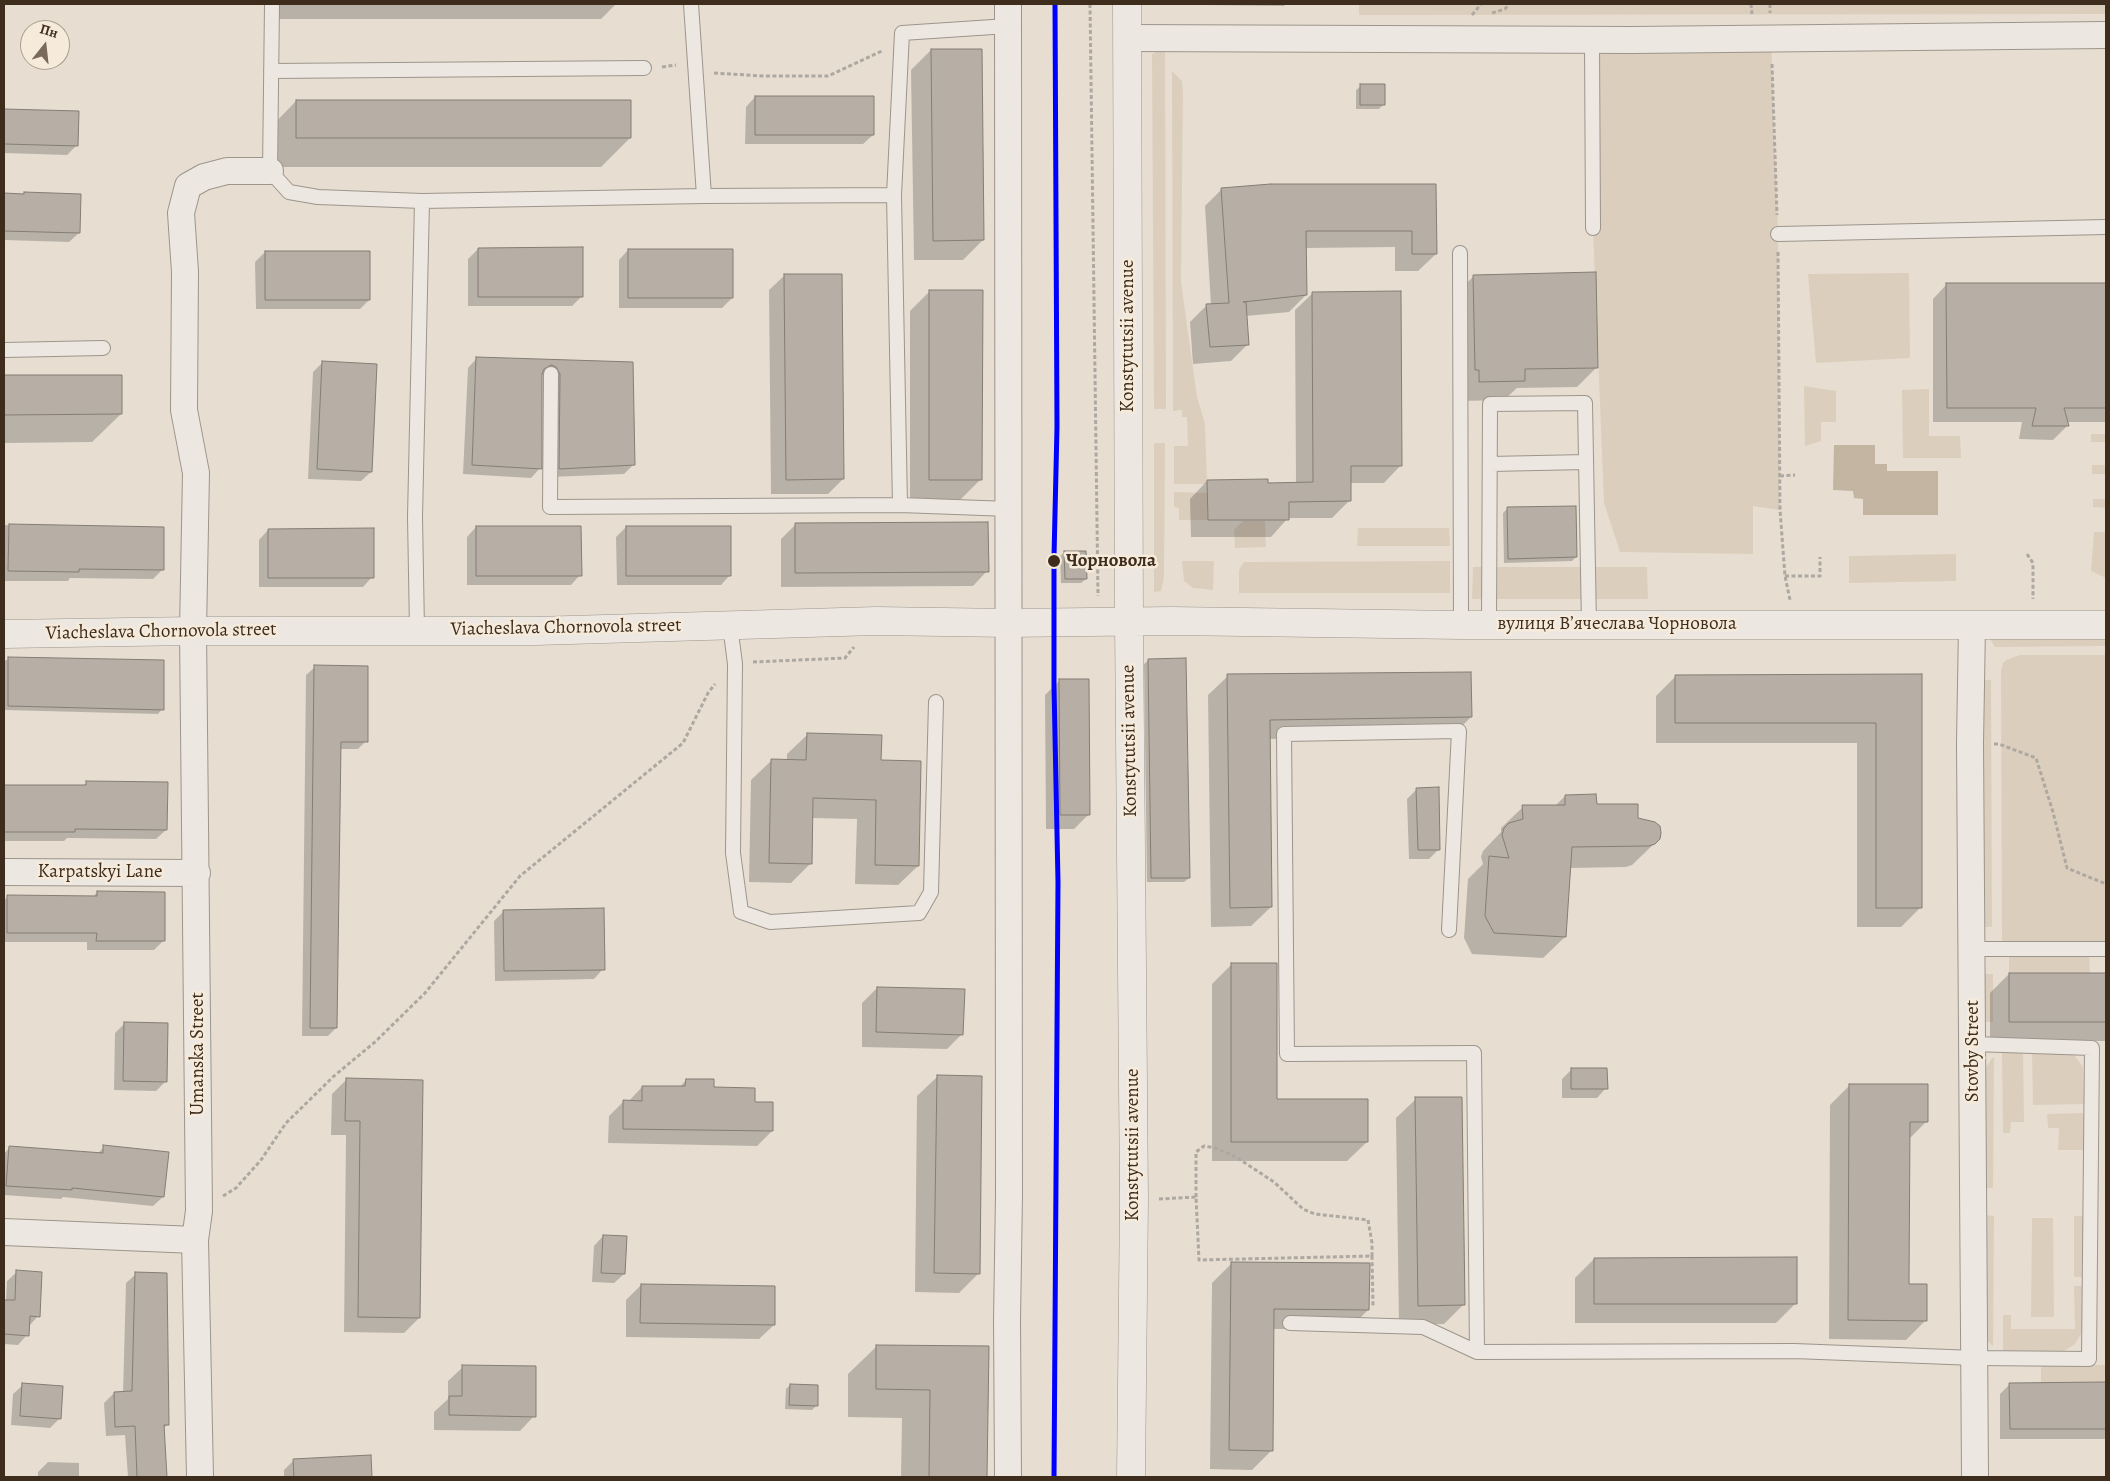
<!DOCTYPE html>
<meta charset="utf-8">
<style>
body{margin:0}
#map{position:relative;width:2110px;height:1481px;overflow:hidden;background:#e7ded1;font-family:Alegreya,serif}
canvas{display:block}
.frame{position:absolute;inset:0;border:5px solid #3e2c1c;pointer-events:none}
.north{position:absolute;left:20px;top:20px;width:50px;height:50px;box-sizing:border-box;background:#f6ebdb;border:1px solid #ac9f8f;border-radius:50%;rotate:16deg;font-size:14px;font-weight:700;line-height:20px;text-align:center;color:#3e2c1c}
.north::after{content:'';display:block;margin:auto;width:18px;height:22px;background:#796a5b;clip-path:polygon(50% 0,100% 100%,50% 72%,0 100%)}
</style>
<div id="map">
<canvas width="2110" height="1481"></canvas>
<div class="frame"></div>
<div class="north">Пн</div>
</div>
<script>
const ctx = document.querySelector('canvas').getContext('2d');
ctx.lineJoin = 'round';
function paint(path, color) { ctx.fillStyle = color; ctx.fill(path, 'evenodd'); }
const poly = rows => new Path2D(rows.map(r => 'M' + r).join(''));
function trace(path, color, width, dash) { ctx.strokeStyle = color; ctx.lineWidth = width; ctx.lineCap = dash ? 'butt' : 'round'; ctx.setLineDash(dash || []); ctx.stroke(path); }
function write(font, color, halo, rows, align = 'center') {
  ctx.font = font + ' Alegreya,serif'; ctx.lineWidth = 5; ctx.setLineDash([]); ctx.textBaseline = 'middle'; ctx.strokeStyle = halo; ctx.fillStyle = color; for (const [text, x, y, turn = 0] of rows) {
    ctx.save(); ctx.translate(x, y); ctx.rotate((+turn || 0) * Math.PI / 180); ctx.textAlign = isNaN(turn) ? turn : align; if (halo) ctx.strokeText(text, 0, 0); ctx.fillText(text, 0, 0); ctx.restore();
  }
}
paint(poly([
 [1359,4,2106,4,2106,14,1359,15],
 [1771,39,1778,234,1780,510,1753,506,1753,554,1620,552,1604,503,1593,228,1592,40],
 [1161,49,1165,49,1166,409,1154,409,1152,54],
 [1172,71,1182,81,1183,93,1181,282,1197,397,1205,424,1207,484,1174,484,1174,446,1188,446,1187,417,1182,417,1182,410,1173,411],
 [1909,273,1910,358,1816,363,1808,274],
 [1804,386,1836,391,1836,422,1821,422,1821,441,1805,446],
 [1929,389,1929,436,1960,436,1961,458,1903,458,1902,390],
 [2091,434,2106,434,2106,442,2091,442],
 [1154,443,1165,443,1164,578,1161,591,1154,592],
 [2092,465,2106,465,2106,474,2092,474],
 [1174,492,1207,493,1208,520,1179,520,1179,508,1174,507],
 [2093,499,2106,499,2106,508,2093,507],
 [1243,521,1265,521,1266,547,1235,548,1234,530],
 [1358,528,1449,528,1450,546,1357,546],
 [2094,532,2106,532,2106,578,2091,571],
 [1956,554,1956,581,1849,583,1849,556],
 [1182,561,1214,561,1213,590,1193,588,1184,581],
 [1450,561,1450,593,1239,593,1239,570,1244,562],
 [1473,567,1647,567,1648,599,1472,599],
 [2106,635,2106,646,1995,647,1990,639,1994,636],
 [2020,655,2106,655,2106,944,2002,943,2001,672,2003,663,2006,660],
 [1984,680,1991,680,1992,927,1984,927],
 [2009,956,2089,956,2090,973,2009,973],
 [1985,974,1993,974,1993,1022,1985,1022],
 [2032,1052,2072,1054,2075,1056,2083,1067,2084,1104,2033,1105],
 [2002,1053,2023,1053,2024,1122,2011,1122,2010,1133,2003,1133],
 [1992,1058,1994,1058,1993,1188,1985,1188,1985,1069],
 [2084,1113,2084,1150,2058,1150,2059,1128,2048,1128,2047,1114],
 [1985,1215,1994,1216,1993,1346,1985,1339],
 [2074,1216,2084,1216,2084,1277,2074,1277],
 [2032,1218,2053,1218,2054,1317,2031,1317],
 [2074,1286,2084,1286,2084,1321,2081,1334,2075,1344,2064,1351,2054,1352,2003,1351,2003,1315,2011,1315,2011,1329,2075,1329],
 [2041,1365,2106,1365,2106,1382,2041,1383]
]), '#dccebc');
paint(poly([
 [1834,445,1875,445,1875,464,1887,464,1887,471,1938,471,1938,515,1863,515,1863,499,1854,498,1853,491,1833,490]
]), '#c3b5a1');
paint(poly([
 [268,4,616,4,601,19,268,19],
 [925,4,972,4,971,5],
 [1206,4,1286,4,1284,6,1206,5],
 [931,50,983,240,963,260,914,260,911,70],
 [1361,86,1384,104,1379,109,1356,109,1356,90],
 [755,97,873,135,863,144,745,144,746,107],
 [296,101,630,138,601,167,268,167,268,130],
 [4,110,78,112,77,145,67,155,4,153],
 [1435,185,1436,254,1418,271,1395,271,1395,247,1305,248,1306,295,1289,312,1246,316,1248,344,1231,361,1193,364,1190,322,1207,305,1211,305,1205,206,1222,189],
 [4,194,80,195,79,233,69,242,4,240],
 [478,249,582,296,572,306,468,306,468,259],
 [628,250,732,298,722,308,619,308,619,260],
 [265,252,369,300,360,309,256,309,255,262],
 [784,276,843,479,828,494,771,494,769,290],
 [1473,277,1597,367,1577,387,1517,388,1504,400,1460,401,1453,296],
 [1947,284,2106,284,2106,422,2066,422,2067,426,2053,440,2019,439,2022,422,1933,422,1933,299],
 [930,291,981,479,961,499,910,499,910,311],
 [1313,293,1401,465,1384,483,1349,483,1349,501,1332,518,1288,518,1271,537,1191,537,1190,499,1207,481,1267,485,1296,484,1295,310],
 [477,358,632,363,633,465,624,474,550,477,547,376,541,374,540,468,531,478,463,474,468,368],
 [323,362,371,472,361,481,308,479,313,372],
 [4,376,121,376,121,414,92,442,4,443],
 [1507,509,1576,557,1572,561,1504,563,1503,513],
 [796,524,987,571,973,586,781,587,781,539],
 [4,525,163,528,163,569,153,579,70,578,68,581,4,581],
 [476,527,580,575,571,585,467,585,467,537],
 [626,527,730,575,721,585,617,585,616,537],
 [268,530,372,577,363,587,259,587,259,540],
 [1065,552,1086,579,1081,583,1061,583,1060,556],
 [9,659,162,709,158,714,4,710,4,661],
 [1149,660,1189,878,1184,882,1147,882,1144,664],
 [315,667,366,741,358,749,339,749,336,1028,328,1036,302,1036,306,675],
 [1228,676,1471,717,1451,737,1269,739,1271,907,1251,926,1211,927,1208,695],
 [1676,676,1921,676,1921,907,1901,927,1857,927,1857,743,1656,743,1656,696],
 [1060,680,1089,814,1074,829,1046,829,1045,695],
 [807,735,880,761,918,866,898,885,855,884,857,819,812,818,811,863,791,883,749,882,751,780,771,761,787,761,787,754],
 [87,783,166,830,156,839,67,838,64,841,4,841,4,785,83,786],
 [1417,789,1439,849,1429,859,1409,859,1407,799],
 [1565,796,1637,819,1659,839,1632,865,1626,867,1569,868,1565,937,1543,958,1472,954,1464,938,1468,879,1483,864,1481,857,1483,851,1501,832,1501,828,1523,807,1555,806],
 [97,892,163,941,154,950,87,950,87,942,4,942,4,900,8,897,93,897],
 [504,911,603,969,594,979,495,981,494,921],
 [1232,964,1276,1100,1367,1142,1347,1161,1212,1161,1212,984],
 [2009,974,2106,974,2106,1041,1990,1041,1990,993],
 [877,988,962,1034,947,1049,862,1047,862,1003],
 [125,1023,165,1082,156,1091,114,1090,115,1033],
 [1572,1069,1606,1088,1597,1098,1562,1098,1562,1079],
 [937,1077,979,1273,959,1293,915,1292,917,1096],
 [346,1080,421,1081,419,1318,404,1333,344,1332,346,1135,331,1135,332,1094],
 [686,1080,753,1103,772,1131,757,1146,608,1143,609,1116,623,1102,628,1102,642,1087,679,1088],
 [1850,1085,1927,1121,1908,1140,1908,1285,1926,1320,1906,1340,1829,1339,1830,1105],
 [1416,1099,1463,1305,1444,1324,1399,1325,1396,1118],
 [10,1147,97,1154,104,1147,163,1197,153,1206,63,1197,61,1199,4,1195,4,1154],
 [603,1236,624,1274,614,1283,592,1282,594,1246],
 [1594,1259,1795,1304,1776,1323,1575,1323,1575,1278],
 [1232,1263,1368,1310,1349,1329,1273,1329,1272,1450,1252,1470,1210,1469,1212,1283],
 [17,1272,38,1316,29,1326,27,1335,18,1345,4,1344,4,1301,6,1301,7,1281],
 [136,1274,168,1424,163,1429,166,1477,128,1477,125,1435,106,1436,104,1403,114,1393,123,1393,126,1283],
 [641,1285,774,1325,759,1339,626,1337,626,1300],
 [877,1346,987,1347,986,1477,901,1477,902,1418,848,1417,848,1374],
 [463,1367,534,1416,520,1431,434,1430,434,1412,448,1399,448,1381],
 [2010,1384,2106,1384,2106,1439,2000,1439,2000,1394],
 [23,1385,60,1418,50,1428,11,1425,13,1394],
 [790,1385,817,1405,812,1410,785,1409,786,1389],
 [370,1457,371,1477,284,1477,284,1470,294,1460],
 [48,1462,79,1463,79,1477,38,1477,38,1472]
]), '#0003');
const building = poly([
 [931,49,982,49,984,240,933,241,931,49],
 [1360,84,1385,84,1385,105,1360,105,1360,84],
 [755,96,874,96,874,135,755,135,755,96],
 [296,100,631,100,631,138,296,138,296,100],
 [4,109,79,111,78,146,4,144,4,109],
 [1271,184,1436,184,1437,254,1412,254,1412,231,1306,231,1307,295,1243,302,1246,302,1249,345,1210,347,1206,304,1229,303,1221,188,1271,184],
 [24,192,81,194,80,233,4,231,4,193,24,194,24,192],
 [583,247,583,297,478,297,478,248,583,247],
 [628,249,733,249,733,298,628,298,628,249],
 [265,251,370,251,370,300,265,300,265,251],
 [1596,272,1598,368,1525,369,1525,381,1479,382,1479,370,1475,370,1473,275,1596,272],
 [784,274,842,274,844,479,786,480,784,274],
 [1946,283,2106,283,2106,408,2064,408,2069,426,2032,426,2036,408,1947,408,1946,283],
 [929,290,983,290,982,480,929,480,929,290],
 [1401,291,1402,466,1351,466,1351,501,1289,502,1289,520,1208,520,1207,480,1268,479,1268,483,1313,482,1312,292,1401,291],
 [476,357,633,362,635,465,559,469,560,374,556,367,551,365,544,369,542,374,542,469,472,465,476,357],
 [322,361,377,364,372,472,317,469,322,361],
 [4,375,122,375,122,414,4,415,4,375],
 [1576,506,1577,557,1508,559,1507,507,1576,506],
 [988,522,989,572,795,573,795,523,988,522],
 [9,524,164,527,164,570,79,569,79,572,8,571,9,524],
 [476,526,581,526,582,576,476,576,476,526],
 [626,526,731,526,731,576,626,576,626,526],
 [374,528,374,578,268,578,268,529,374,528],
 [1064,551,1086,551,1087,579,1065,579,1064,551],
 [8,657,164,660,164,710,8,706,8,657],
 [1186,658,1190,878,1151,878,1148,659,1186,658],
 [314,665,368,666,368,742,341,742,337,1028,310,1028,314,665],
 [1471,672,1472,717,1270,720,1272,907,1230,908,1227,674,1471,672],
 [1922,674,1922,908,1876,908,1876,723,1675,723,1675,675,1922,674],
 [1059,679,1089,679,1090,815,1060,815,1059,679],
 [807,733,882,735,881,760,921,761,919,866,875,865,876,800,813,798,812,864,769,863,771,759,806,760,807,733],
 [86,781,168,782,167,830,75,829,75,832,4,832,4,785,86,785,86,781],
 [1439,787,1440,850,1418,850,1416,788,1439,787],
 [1596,794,1597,804,1638,804,1638,818,1655,822,1660,826,1661,833,1660,839,1655,844,1649,846,1572,847,1566,937,1494,933,1485,916,1489,856,1509,858,1502,835,1504,828,1509,823,1523,819,1522,805,1565,805,1565,795,1596,794],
 [97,891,165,892,165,941,96,941,97,933,7,933,7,895,97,896,97,891],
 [604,908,605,970,504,971,503,910,604,908],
 [1231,963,1277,963,1277,1099,1368,1099,1368,1142,1231,1142,1231,963],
 [2009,973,2106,973,2106,1022,2009,1022,2009,973],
 [877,987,965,989,963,1035,876,1032,877,987],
 [124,1022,168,1023,167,1082,123,1081,124,1022],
 [1571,1068,1607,1068,1608,1089,1571,1089,1571,1068],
 [937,1075,982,1076,980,1274,934,1273,937,1075],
 [346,1078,423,1080,420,1318,358,1317,360,1121,345,1121,346,1078],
 [686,1079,714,1079,714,1087,755,1088,755,1102,773,1102,773,1131,623,1129,623,1100,642,1101,642,1086,685,1086,686,1079],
 [1849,1084,1928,1084,1928,1122,1910,1122,1909,1284,1927,1284,1927,1321,1848,1320,1849,1084],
 [1415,1097,1462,1097,1465,1305,1418,1306,1415,1097],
 [103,1145,169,1152,164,1197,72,1188,72,1190,6,1186,9,1146,103,1153,103,1145],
 [603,1235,627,1236,625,1274,601,1273,603,1235],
 [1797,1257,1797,1304,1594,1304,1594,1258,1797,1257],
 [1231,1262,1370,1263,1369,1310,1274,1309,1273,1451,1229,1450,1231,1262],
 [16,1270,42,1272,40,1317,30,1316,29,1336,4,1334,4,1300,15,1300,16,1270],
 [135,1272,167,1273,169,1425,164,1425,167,1477,137,1477,135,1426,115,1427,114,1392,132,1391,135,1272],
 [641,1284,775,1286,775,1325,640,1323,641,1284],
 [876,1345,989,1346,987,1477,929,1477,930,1390,876,1389,876,1345],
 [462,1365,536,1366,536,1417,449,1415,449,1396,462,1396,462,1365],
 [2106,1382,2106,1429,2010,1429,2009,1383,2106,1382],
 [22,1383,63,1386,61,1419,20,1416,22,1383],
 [790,1384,818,1385,818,1406,789,1405,790,1384],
 [371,1455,372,1477,294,1477,293,1459,371,1455]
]);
paint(building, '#b7afa5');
trace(building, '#847d74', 1);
const service = poly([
 [272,4,270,171,289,192,318,197,422,201,704,196,894,195],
 [691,4,704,196],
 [1592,40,1593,228],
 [271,71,644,68],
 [1778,234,2106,227],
 [1460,253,1461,625],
 [4,350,103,348],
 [551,374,550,507,900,505,1010,509],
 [1490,464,1586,462],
 [900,505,894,195,902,33,1008,26],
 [1489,624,1490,404,1585,403,1589,625],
 [730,625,735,664,733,853,741,912,770,922,919,913,931,892,936,702],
 [417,630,415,517,422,201],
 [1449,930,1459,731,1284,734,1287,1054,1474,1053,1477,1352],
 [1972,949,2106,949],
 [1290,1323,1423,1327,1477,1352,1794,1351,1975,1358,2089,1359,2092,1048,1973,1044]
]);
const minor = poly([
 [1127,38,1632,40,2106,35],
 [1972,625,1970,743,1975,1477],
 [4,872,197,873],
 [4,1232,195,1240],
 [200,1477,195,1240,199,1211,193,631,196,473,184,410,185,272,181,213,188,186,204,177,227,171,270,171],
 [1008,1477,1007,1320,1009,1195,1008,4]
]);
const tertiary = poly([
 [1127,4,1129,621,1134,1200,1131,1477],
 [4,634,193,631,536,631,876,621,1009,623,1171,621,1461,625,2106,625]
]);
trace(service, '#9c958c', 16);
trace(minor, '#9c958c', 28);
trace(tertiary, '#9c958c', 29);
trace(poly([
 [1090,4,1098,596],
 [1751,4,1752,14],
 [1770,4,1770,13],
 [1492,13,1505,9,1509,4],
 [1472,15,1481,4],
 [1772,64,1777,215],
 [662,67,676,65],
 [714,73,762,76,828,76,882,51],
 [1778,252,1780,510,1785,576,1790,600],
 [1780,476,1795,475],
 [2027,554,2033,563,2033,599],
 [1785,576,1820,576,1820,557],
 [753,662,845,658,854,647],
 [1994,744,1999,744,2036,758,2053,812,2067,868,2106,884],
 [223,1196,236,1188,261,1160,286,1123,334,1076,375,1042,425,993,520,876,683,743,708,693,715,684],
 [1196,1197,1196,1152,1204,1146,1215,1148,1236,1157,1274,1182,1303,1209,1315,1214,1368,1220,1372,1243,1372,1256],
 [1159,1199,1196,1197,1199,1260,1372,1256,1373,1306]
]), '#ada8a1', 3, [4, 2.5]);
trace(service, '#ece7e1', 14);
trace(minor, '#ece7e1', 26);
trace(tertiary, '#ece7e1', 28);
trace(poly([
 [1054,1477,1058,882,1054,686,1054,557,1057,427,1055,4]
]), '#00f', 5);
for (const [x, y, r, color] of [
 [1054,561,7,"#3e2c1c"]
]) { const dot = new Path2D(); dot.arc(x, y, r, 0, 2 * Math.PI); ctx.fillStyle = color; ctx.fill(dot); trace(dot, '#f6ebdb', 2); }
write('19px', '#3e2c1c', '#f6ebdb', [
 ["Konstytutsii avenue",1128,336,-90],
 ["вулиця Вʼячеслава Чорновола",1617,624],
 ["Viacheslava Chornovola street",566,628,-1],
 ["Viacheslava Chornovola street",161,632,-1],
 ["Konstytutsii avenue",1130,741,-91],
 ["Karpatskyi Lane",100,872],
 ["Stovby Street",1973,1051,-90],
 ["Umanska Street",198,1054,-90],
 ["Konstytutsii avenue",1133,1145,-90]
]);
write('bold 19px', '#3e2c1c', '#f6ebdb', [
 ["Чорновола",1066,561]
], 'left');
</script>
